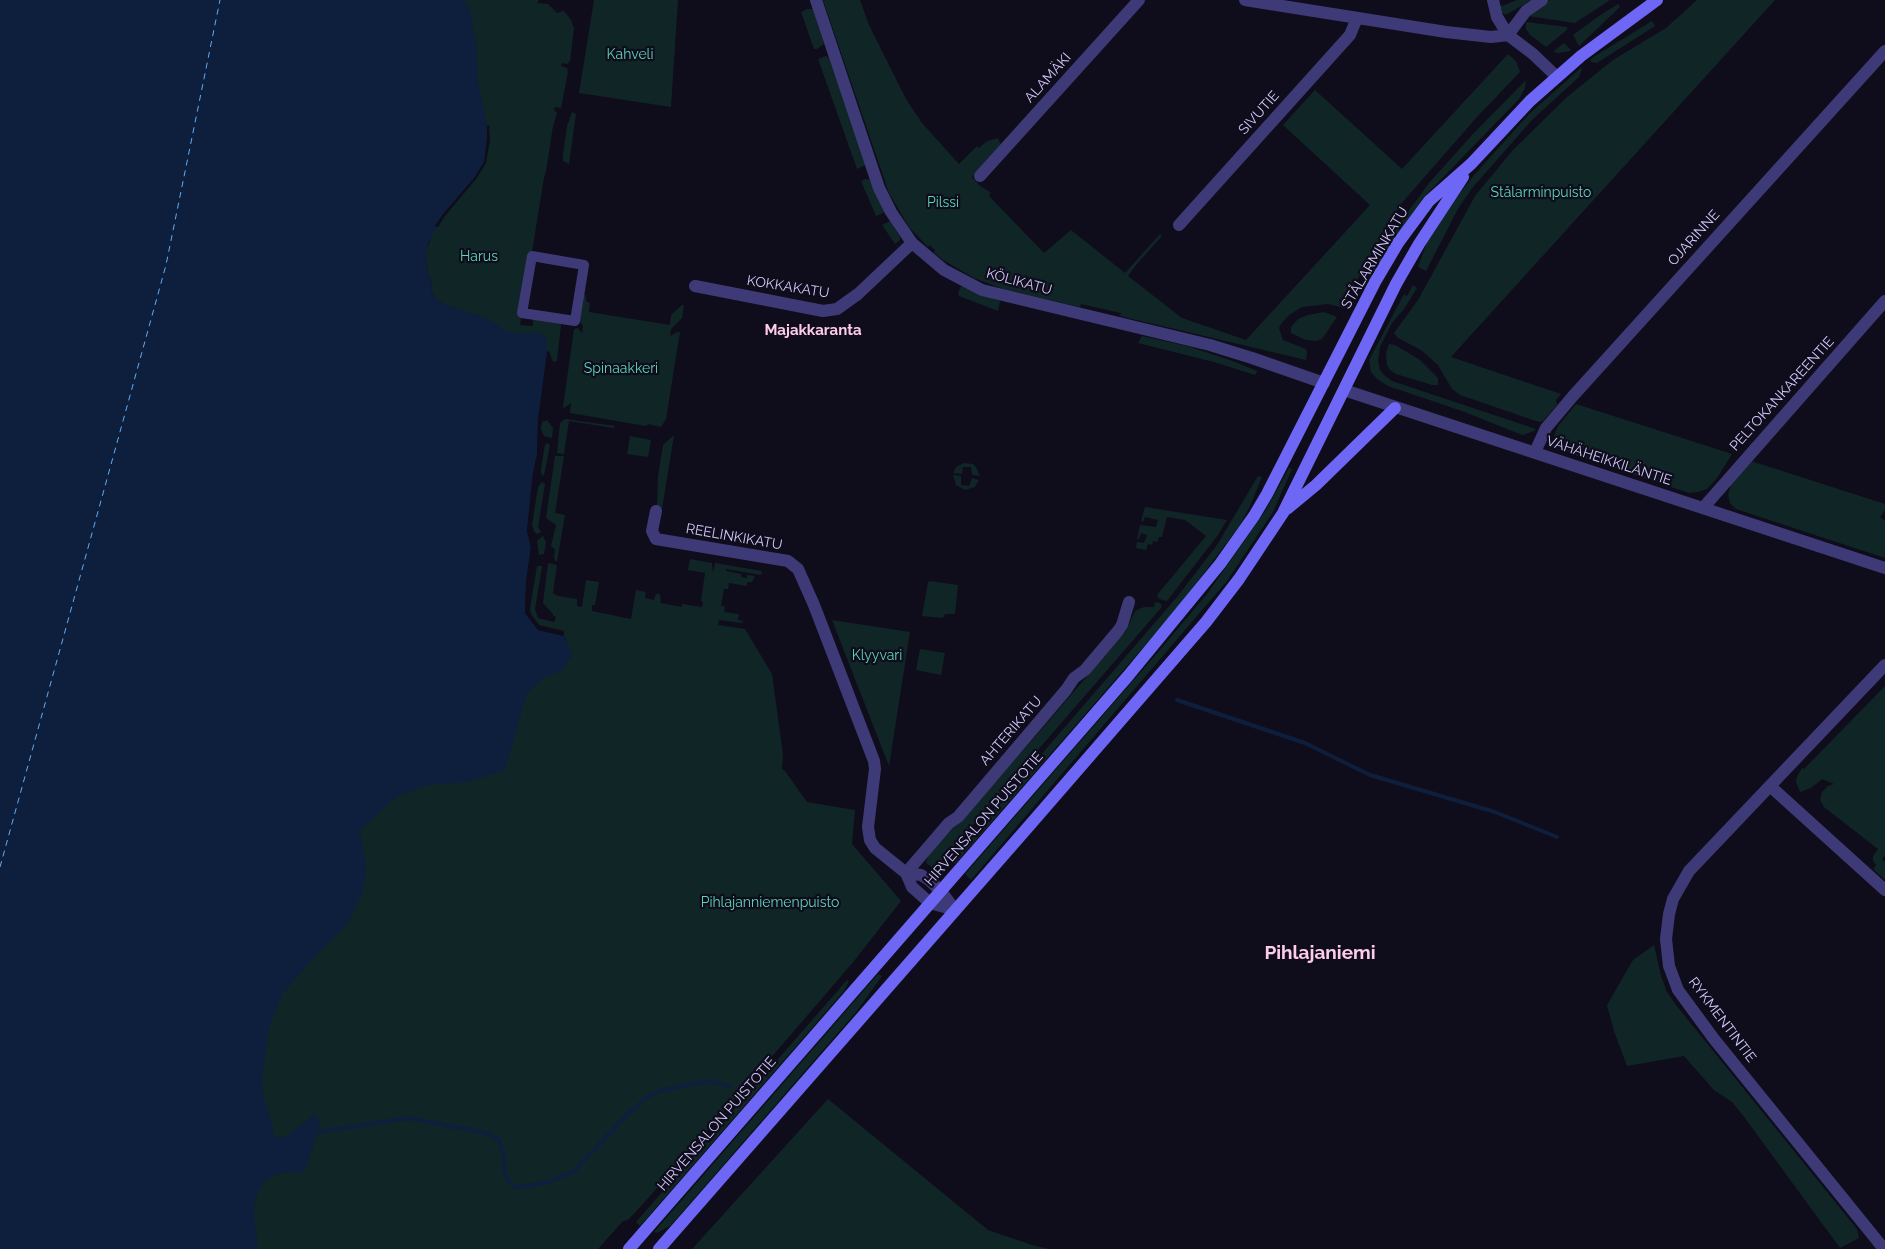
<!DOCTYPE html>
<meta charset="utf-8">
<style>
body{margin:0}
canvas{display:block;background:#0f0c1b}
</style>
<canvas width="1885" height="1249"></canvas>
<script>
const ctx = document.querySelector('canvas').getContext('2d');
ctx.lineJoin = 'round';
function paint(path, color) { ctx.fillStyle = color; ctx.fill(path, 'evenodd'); }
const poly = rows => new Path2D(rows.map(r => 'M' + r).join(''));
function trace(path, color, width, dash) { ctx.strokeStyle = color; ctx.lineWidth = width; ctx.lineCap = dash ? 'butt' : 'round'; ctx.setLineDash(dash || []); ctx.stroke(path); }
function write(font, color, halo, rows, align = 'center') {
  ctx.font = font + ' Raleway,sans-serif'; ctx.lineWidth = 4.5; ctx.setLineDash([]); ctx.textBaseline = 'middle'; ctx.strokeStyle = halo; ctx.fillStyle = color; for (const [text, x, y, turn = 0] of rows) {
    ctx.save(); ctx.translate(x, y); ctx.rotate((+turn || 0) * Math.PI / 180); ctx.textAlign = isNaN(turn) ? turn : align; if (halo) ctx.strokeText(text, 0, 0); ctx.fillText(text, 0, 0); ctx.restore();
  }
}
paint(poly([
 [384,0,539,0,537,3,548,4,557,13,564,11,571,20,574,28,570,61,567,64,562,63,561,66,567,68,568,72,561,108,555,107,554,110,557,113,553,126,546,171,544,178,520,325,533,326,533,320,535,317,555,318,561,325,557,361,553,362,549,351,547,352,547,358,504,330,443,304,437,300,432,293,431,280,428,273,426,260,426,251,435,226,443,214],
 [594,0,678,0,671,107,579,93],
 [823,0,860,0,869,25,906,99,922,123,959,164,977,146,979,148,987,141,998,138,1001,144,972,177,979,185,991,193,989,196,1044,253,1071,230,1125,273,1160,234,1162,236,1136,265,1128,276,1182,318,1246,340,1370,205,1283,125,1315,90,1402,169,1508,54,1516,61,1520,72,1477,117,1400,205,1349,294,1339,300,1341,307,1328,304,1302,307,1289,315,1281,324,1279,328,1283,340,1306,349,1307,352,1306,360,1120,316,1121,313,1081,304,1080,307,1003,289,974,278,943,260,934,253,935,250,930,245,928,247,909,227,889,193],
 [1517,0,1531,0,1506,15,1502,13,1499,7],
 [1550,0,1610,0,1575,23,1528,16,1528,14],
 [1697,0,1775,0,1451,357,1561,394,1556,400,1557,405,1543,421,1539,422,1460,395,1452,389,1438,365,1421,350,1398,338,1394,333,1418,300,1475,196,1513,150,1567,97,1613,60,1666,28],
 [1618,4,1620,7,1579,46,1573,35,1599,16],
 [807,9,813,9,824,44,817,49,814,49,801,12],
 [1652,21,1655,26,1597,63,1591,62,1590,60,1595,56],
 [1526,22,1567,27,1567,30,1546,47,1530,35,1526,29],
 [1564,43,1571,50,1570,51,1559,53,1553,52],
 [826,56,829,58,866,165,857,169,818,59],
 [1581,68,1582,69,1579,77,1532,120,1473,187,1459,207,1426,271,1418,267,1427,242,1456,198,1475,174,1529,114],
 [1526,80,1525,88,1519,99,1424,197,1372,274,1369,273,1402,220,1429,183,1473,134],
 [572,112,576,114,569,164,563,161,563,154,567,126],
 [865,179,871,180,885,212,881,214,876,216,861,181],
 [890,221,900,237,900,240,895,244,882,225],
 [1413,285,1417,288,1404,309,1392,323,1380,347,1378,361,1380,370,1384,375,1392,381,1536,429,1534,431,1523,435,1517,433,1462,411,1388,386,1377,379,1371,372,1369,360,1404,294,1407,296],
 [961,286,1000,301,998,311,959,296,958,293],
 [579,294,586,295,586,301,590,303,589,312,670,325,671,315,682,305,684,305,682,318,671,329,670,336,677,332,680,332,666,419,661,427,648,424,646,426,570,413,571,403,564,408,563,407,574,329,578,328,582,333,583,326,578,318],
 [1324,312,1337,317,1322,339,1317,341,1306,340,1291,333,1291,327,1298,319,1308,315],
 [1142,336,1187,346,1230,360,1257,371,1255,375,1214,362,1138,343],
 [1389,344,1395,345,1420,360,1438,378,1438,385,1432,385,1396,374,1390,370,1387,365,1386,353],
 [1576,404,1732,454,1717,478,1707,489,1698,492,1689,493,1575,455,1559,448,1553,438,1558,426],
 [565,419,615,426,614,428,569,421,564,454,557,453,560,423],
 [547,420,553,428,552,438,544,436,541,429,542,422],
 [674,435,662,509,657,508,658,476,663,445],
 [630,436,651,440,648,457,627,454],
 [547,443,550,445,544,476,541,474,541,468,545,445],
 [555,456,564,456,555,513,565,515,557,561,555,561,554,556,555,550,551,546,556,525,546,518],
 [1751,461,1885,504,1885,510,1880,517,1885,521,1885,558,1736,509,1730,503,1728,495,1732,481],
 [964,463,973,464,976,467,980,476,972,475,971,467,963,467,962,474,953,473,956,467],
 [1289,468,1292,469,1273,512,1227,581,971,880,965,874,1159,651,1207,594,1266,510],
 [953,475,961,476,961,485,969,486,972,478,979,480,975,487,965,490,956,485],
 [1258,476,1262,477,1250,506,1240,525,1179,606,955,864,952,862,952,858,1177,597,1217,545],
 [542,482,545,484,538,527,541,532,537,534,534,531,532,525,538,487],
 [1145,507,1227,520,1218,535,1167,601,1159,599,1157,595,1206,536,1185,520,1167,517,1162,537,1159,537,1157,542,1153,541,1152,545,1148,544,1146,550,1136,548,1137,542,1144,543,1147,535,1141,533,1139,539,1137,539,1140,525,1156,527,1158,520,1145,517,1143,522,1141,521],
 [543,536,546,542,544,554,539,555,537,541],
 [690,559,712,563,713,573,715,563,762,571,761,575,726,569,726,571,741,574,741,577,747,578,747,575,755,576,752,582,747,582,747,586,729,583,728,589,724,589,721,606,725,606,724,612,739,614,738,620,743,621,742,623,719,620,718,625,745,629,772,674,783,755,782,769,785,771,807,802,855,810,852,844,901,901,854,961,788,1038,643,1204,628,1220,623,1221,598,1249,200,1249,298,877,567,641,564,636,564,631,539,625,531,614,530,609,537,566,542,566,542,567,535,609,538,618,554,622,556,617,553,616,553,614,543,603,548,563,557,565,553,593,558,596,577,599,577,606,582,607,586,580,599,582,595,605,592,605,592,611,631,619,636,590,646,592,645,598,654,600,656,594,660,594,661,603,682,607,682,604,702,607,703,602,701,601,705,573,688,570],
 [930,581,958,585,955,614,945,614,943,618,922,616,928,582],
 [1155,602,1160,603,1162,605,1161,608,959,841,934,869,926,863,928,856,933,850,1033,739,1126,631,1135,611,1144,607,1154,607],
 [832,620,910,632,889,766],
 [920,649,945,653,941,675,916,670],
 [1885,686,1885,856,1882,859,1885,862,1885,880,1873,869,1876,865,1873,861,1873,856,1878,849,1824,807,1820,800,1822,792,1828,786,1834,784,1822,779,1811,788,1800,792,1796,782,1797,777,1802,768,1804,769],
 [1654,945,1661,976,1667,992,1676,1005,1857,1229,1859,1238,1840,1248,1745,1118,1732,1102,1714,1090,1684,1056,1627,1066,1614,1031,1607,1005,1633,960],
 [878,974,882,976,857,1011,671,1225,657,1233,654,1232],
 [847,980,849,981,844,991,640,1226,636,1222],
 [828,1099,988,1230,1032,1245,1049,1249,692,1249]
]), '#102525');
paint(poly([
 [0,0,463,0,466,2,471,13,473,32,476,37,477,75,487,126,486,152,484,162,474,178,443,214,428,243,426,260,428,273,431,280,432,293,437,300,443,304,481,316,499,325,504,330,513,333,541,333,547,340,547,358,538,420,537,455,533,473,527,531,531,547,526,582,525,613,538,630,564,636,572,655,562,671,543,678,527,693,505,770,467,782,429,785,396,797,360,830,366,865,363,891,348,923,315,956,282,995,269,1028,262,1078,264,1099,272,1121,273,1134,278,1138,286,1137,313,1115,318,1118,320,1125,306,1168,300,1173,287,1172,272,1176,265,1181,258,1191,255,1202,254,1215,258,1249,0,1249]
]), '#0e1f3d');
paint(poly([
 [489,125,490,140,486,163,476,179,445,216,438,227,435,226,443,214,474,178,484,162,487,139,487,126],
 [549,351,540,420,540,455,536,473,530,531,534,547,528,582,527,612,539,628,564,634,564,636,538,630,525,613,526,582,531,547,527,531,533,473,537,455,538,420,547,352]
]), '#0f0c1b');
trace(poly([
 [1177,700,1305,743,1370,775,1495,812,1557,837],
 [318,1132,409,1118,487,1133,499,1140,503,1153,505,1176,515,1188,548,1182,573,1172,628,1114,647,1097,660,1091,695,1083,715,1082,729,1086]
]), '#0e1f3d', 4);
trace(poly([
 [0,867,166,265,220,0]
]), '#5facf5', 1, [6, 5]);
trace(poly([
 [532,256,584,265,575,321,522,313,532,256]
]), '#3e3a77', 10);
trace(poly([
 [816,0,879,188,891,212,912,243,944,270,982,290,1210,345,1252,358,1324,383],
 [1245,0,1446,32,1491,37,1508,35],
 [1493,0,1497,17,1508,35,1533,54,1557,77],
 [1508,35,1526,11,1542,0],
 [980,176,1139,0],
 [1179,225,1350,35,1357,18],
 [695,286,823,311,837,309,858,294,912,243],
 [1535,452,1546,428,1573,396,1885,51],
 [1703,508,1885,301],
 [656,511,652,531,656,539,788,561,798,569,814,605,874,761,875,769,868,827,870,840,875,848,906,873,912,887,930,903,955,910],
 [1770,786,1885,890],
 [906,873,949,823,958,817,1066,690,1074,678,1085,670,1118,631,1122,625,1129,602],
 [906,873,921,875,929,880,941,891,955,910],
 [1884,1249,1714,1039,1678,990,1669,966,1666,939,1669,914,1673,899,1689,871,1885,665]
]), '#3e3a77', 12);
trace(poly([
 [1344,390,1885,568]
]), '#3e3a77', 12);
trace(poly([
 [1287,509,1316,485,1395,408],
 [629,1249,1128,676,1220,564,1254,516,1267,494,1375,282,1398,243,1429,201,1471,164,1530,101,1581,56,1657,0],
 [659,1249,1029,826,1206,622,1239,579,1283,513,1396,284,1419,244,1463,177]
]), '#6e67f5', 12);
write('14px', '#5cd5ba', '#0f0c1b', [
 ["Kahveli",630,55],
 ["Stålarminpuisto",1541,193],
 ["Pilssi",943,203],
 ["Harus",479,257],
 ["Spinaakkeri",621,369],
 ["Klyyvari",877,656],
 ["Pihlajanniemenpuisto",770,903]
]);
write('14px', '#d1cafc', '#0f0c1b', [
 ["ALAMÄKI",1048,78,-48],
 ["SIVUTIE",1259,113,-48],
 ["OJARINNE",1694,238,-48],
 ["STÅLARMINKATU",1375,258,-59],
 ["KÖLIKATU",1019,282,15],
 ["KOKKAKATU",788,287,9],
 ["PELTOKANKAREENTIE",1782,394,-48],
 ["VÄHÄHEIKKILÄNTIE",1609,461,18],
 ["REELINKIKATU",734,537,10],
 ["AHTERIKATU",1011,731,-49],
 ["HIRVENSALON PUISTOTIE",984,819,-49],
 ["RYKMENTINTIE",1722,1020,53],
 ["HIRVENSALON PUISTOTIE",717,1124,-49]
]);
write('bold 15px', '#fccce9', '#0f0c1b', [
 ["Majakkaranta",813,330]
]);
write('bold 19px', '#fccce9', '#0f0c1b', [
 ["Pihlajaniemi",1320,953]
]);
</script>
